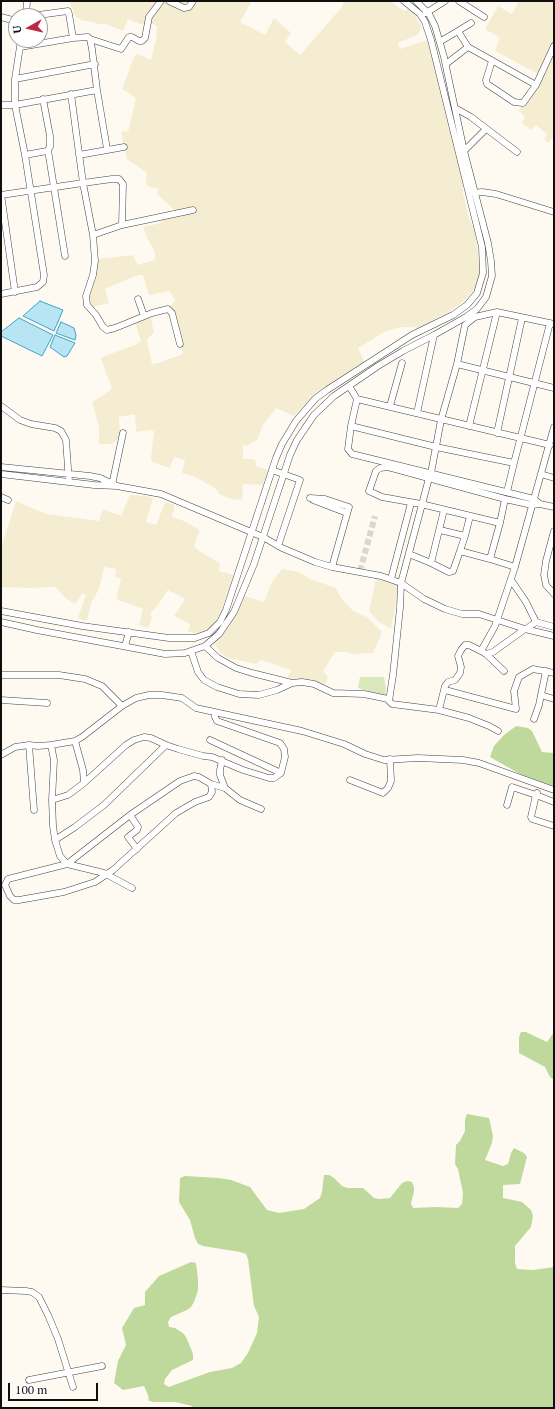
<!DOCTYPE html>
<style>
body{margin:0}
#map{position:relative;width:555px;height:1409px;overflow:hidden;background:#fffaf1;font-family:"PT Serif",serif}
canvas{display:block}
.frame{position:absolute;inset:0;border:2px solid #0f0f0f;pointer-events:none}
.north{position:absolute;left:8px;top:8px;width:40px;height:40px;box-sizing:border-box;background:#fff;border:1px solid #9f9f9f;border-radius:50%;rotate:262deg;font-size:11px;font-weight:700;line-height:16px;text-align:center;color:#0f0f0f}
.north::after{content:'';display:block;margin:auto;width:14px;height:18px;background:#bb2a42;clip-path:polygon(50% 0,100% 100%,50% 72%,0 100%)}
.scale{position:absolute;left:8px;top:1383px;width:90px;height:18px;box-sizing:border-box;border:2px solid #0f0f0f;border-top:0;padding-left:5px;font-size:12px;line-height:14px;white-space:nowrap;color:#0f0f0f;-webkit-text-stroke:3px #fff;paint-order:stroke}
</style>
<div id="map">
<canvas width="555" height="1409"></canvas>
<div class="frame"></div>
<div class="north">U</div>
<div class="scale">100 m</div>
</div>
<script>
const ctx = document.querySelector('canvas').getContext('2d');
ctx.lineJoin = 'round';
function paint(path, color) { ctx.fillStyle = color; ctx.fill(path, 'evenodd'); }
const poly = rows => new Path2D(rows.map(r => 'M' + r).join(''));
function trace(path, color, width, dash) { ctx.strokeStyle = color; ctx.lineWidth = width; ctx.lineCap = dash ? 'butt' : 'round'; ctx.setLineDash(dash || []); ctx.stroke(path); }
paint(poly([
 [69,1,252,1,240,22,265,35,274,18,291,33,285,42,300,55,342,7,344,1,390,1,404,11,410,8,421,26,420,31,417,35,398,43,400,49,427,40,430,44,457,151,463,183,463,193,468,215,475,232,480,268,480,275,476,287,464,301,452,310,427,324,417,329,414,327,403,327,386,331,358,348,365,363,316,395,294,416,276,408,263,425,257,440,247,446,243,445,243,459,252,459,256,461,256,466,268,470,263,485,243,484,242,499,240,500,231,499,219,494,215,488,193,476,182,473,185,460,174,457,170,468,152,462,151,458,154,432,152,430,136,432,135,414,119,417,120,435,119,439,114,442,112,444,99,444,99,427,92,402,111,390,111,386,101,359,102,357,135,345,141,341,135,322,149,317,151,319,154,333,149,337,147,341,152,364,159,363,183,354,176,322,171,307,172,304,175,301,170,291,149,295,143,275,138,275,105,289,109,303,92,307,87,299,99,259,133,255,138,265,155,260,155,254,153,248,147,238,143,227,161,223,162,218,175,211,157,194,159,189,147,186,146,183,147,173,127,159,121,133,123,131,128,132,136,98,122,89,134,57,138,54,151,60,156,39,157,26,146,21,142,25,128,19,123,31,106,24,97,24,93,22,83,21,76,17],
 [519,1,554,1,554,137,548,143,544,139,547,134,536,125,531,130,522,123,525,117,518,110,527,101,542,76,495,51,500,38,485,29,498,6,512,14],
 [130,495,146,496,153,498,146,522,156,525,165,502,175,505,172,517,184,521,200,530,194,546,199,551,220,563,219,571,234,575,221,611,213,625,208,630,201,634,188,632,190,624,174,616,185,599,168,590,158,605,150,614,152,618,148,628,139,625,143,609,116,599,121,579,115,576,116,569,104,567,100,586,95,597,92,601,87,620,84,621,78,618,86,595,82,593,77,602,74,604,64,597,56,587,54,587,29,588,1,587,1,548,16,501,46,514,99,521,103,509,121,516],
 [282,569,299,572,308,578,336,588,341,598,353,611,367,617,382,632,373,653,353,654,345,652,335,652,323,671,326,674,328,678,323,687,309,680,288,678,291,670,261,660,256,664,229,658,221,653,214,643,230,625,242,595,264,602,272,582],
 [376,579,399,584,391,629,379,622,369,611]
]), '#f4edd1');
paint(poly([
 [360,677,384,677,386,690,385,696,376,694,358,688]
]), '#d8e8bb');
paint(poly([
 [516,726,528,728,532,731,542,752,554,753,554,787,520,774,490,757,494,746,504,735],
 [521,1032,526,1032,547,1042,554,1032,554,1080,550,1077,545,1067,519,1053,519,1037],
 [467,1114,489,1118,493,1136,492,1143,485,1160,503,1166,508,1164,511,1153,514,1148,524,1153,527,1157,520,1184,503,1185,503,1198,522,1202,531,1210,533,1216,531,1227,515,1246,515,1263,517,1269,533,1270,554,1267,554,1408,191,1408,192,1406,175,1402,154,1402,149,1401,148,1395,144,1386,123,1390,114,1383,118,1361,126,1345,122,1328,134,1308,145,1305,145,1292,159,1276,191,1262,196,1263,198,1279,198,1290,194,1302,191,1307,187,1310,171,1317,168,1322,169,1327,175,1328,184,1334,187,1339,193,1354,193,1360,172,1370,165,1379,164,1384,169,1387,174,1385,210,1372,232,1368,241,1363,248,1353,257,1333,259,1317,254,1306,248,1259,246,1254,240,1252,203,1246,198,1244,195,1238,190,1220,179,1202,180,1178,185,1176,219,1178,231,1180,250,1187,267,1210,279,1213,304,1209,320,1198,322,1192,324,1175,329,1175,334,1178,342,1186,347,1188,363,1188,374,1198,379,1199,390,1198,402,1183,407,1181,412,1182,414,1187,414,1192,411,1203,413,1208,436,1207,458,1208,462,1204,463,1193,458,1169,455,1164,456,1145,460,1141,465,1131,465,1120]
]), '#bed99b');
const water = poly([
 [40,301,63,310,54,331,23,316,40,301],
 [19,318,53,335,42,356,1,336,1,332,19,318],
 [61,322,74,328,76,335,75,340,56,333,61,322],
 [55,335,75,343,67,356,64,357,50,347,55,335]
]);
paint(water, '#b7e5f4');
trace(water, '#40a3c9', 1);
trace(poly([
 [360,571,375,516]
]), '#dbd7cf', 6, [6, 3]);
const street = poly([
 [169,1,184,8,189,7,193,1],
 [459,1,484,17],
 [426,13,445,1],
 [26,16,27,1],
 [31,16,68,11,69,14,73,38],
 [1,17,16,21],
 [458,31,471,23],
 [90,39,121,49,129,37,132,37,139,41,142,41,145,38,149,17,161,1],
 [21,40,15,79,15,105,97,90,107,149],
 [441,41,458,31,468,47,446,64],
 [20,47,73,38,88,37,90,39,92,49,97,90],
 [468,47,536,85],
 [492,61,486,80,487,84,514,102,523,103,536,85,554,46],
 [15,79,95,64],
 [1,105,15,105,25,155,44,275,43,282,37,287,1,294],
 [457,109,471,117,517,152],
 [48,150,65,256],
 [464,151,486,129],
 [25,155,47,151,50,147,50,136,43,99],
 [79,155,124,147],
 [474,193,482,192,496,194,554,212],
 [1,194,15,292],
 [1,195,83,183,71,94],
 [122,225,193,210],
 [93,235,83,183,112,179,119,179,123,184,122,225,93,235,95,261,93,275,86,296,87,305,96,315,103,327,107,330,115,328,152,313,168,309,172,313,180,344],
 [138,299,144,316],
 [457,364,554,388],
 [349,386,357,399],
 [1,406,20,420,31,424,55,428,61,431,66,440,69,482],
 [390,406,402,363],
 [417,413,434,335],
 [351,426,436,447,514,463,507,492],
 [469,426,497,312],
 [497,433,522,318],
 [514,463,550,323],
 [1,467,90,476,100,478,115,485],
 [272,470,300,480,278,546],
 [431,473,441,420,457,364,465,325,475,317,497,312,554,324],
 [1,474,94,485,117,486,161,494,263,537,282,548,315,562,332,567,381,576,401,583,400,608,393,675,389,701,392,704,439,710,445,686,448,682,455,680,460,673,461,667,458,656,461,650,465,645,469,645,481,651,495,626,515,567,554,427],
 [541,474,554,478],
 [429,478,401,583,424,599,445,609,462,614,479,614,525,629,554,636],
 [112,485,123,433],
 [1,497,8,500],
 [310,498,325,499,349,507,332,567],
 [313,500,347,513],
 [540,504,534,499,352,454,348,449,351,426,357,399,550,445],
 [500,523,505,499],
 [440,530,465,536,460,551],
 [554,531,546,561,544,575,546,585,554,594],
 [465,536,470,516],
 [409,554,431,563,449,572,453,571,460,551,490,559],
 [431,563,444,510],
 [515,567,490,559,500,523,421,504,382,497,369,491,376,471,380,468,388,467,505,499,532,505,540,504,554,507],
 [391,579,411,503],
 [511,580,526,602,536,622,526,629],
 [1,611,82,626,169,638,195,638,209,633,220,622,226,610,276,458,282,444,296,421,315,399,327,390,412,335,453,315,467,305,477,293,483,273,482,247,431,40,425,22,420,14,404,1],
 [1,622,37,630,165,654,185,653,205,646,219,634,234,612,254,564,290,455,297,440,314,415,334,396,378,366,403,351,434,335,466,317,477,309,486,297,492,276,491,261,488,243,464,151,444,57,435,26,429,14,416,1],
 [536,622,554,627],
 [125,646,129,632],
 [205,646,218,658,236,668,252,673,292,683],
 [191,651,198,672,204,680,217,687,239,694,259,695,277,690,292,683,302,682,314,684,333,693,364,694,388,699],
 [481,651,486,654,493,652,525,629],
 [486,654,504,671],
 [1,675,59,675,85,679,102,686,122,706],
 [445,690,516,709,514,691,519,677,533,669,554,673],
 [541,695,546,671],
 [1,700,47,703],
 [439,710,469,718,489,726,498,731],
 [534,719,539,705,541,695,554,699],
 [210,740,281,773],
 [29,745,34,810],
 [51,745,54,760,52,800,53,826,55,840,60,856,67,864,104,873,132,888],
 [1,755,15,747,29,745,38,746,51,745,75,741,82,737,122,706,136,698,149,695,162,695,182,698,196,708,302,731,344,744,365,754,384,760,418,758,463,760,479,763,554,790],
 [350,780,383,793,388,788,391,781,390,759],
 [84,783,126,745,134,740,144,737,151,738,166,745,178,749,203,756,212,757,243,770,269,778,274,778,281,773,285,757,284,749,280,743,217,721,215,717,215,713],
 [211,784,212,792,209,797,195,802,176,813,113,870,95,882,64,892,19,900,14,900,10,896,5,885,8,879,67,864,130,815,180,781,194,776,199,777,211,784,225,788,220,775,220,770,222,760],
 [225,788,240,800,261,809],
 [52,800,68,795,84,783,83,770,75,741],
 [554,802,536,795,531,817,532,819,554,826],
 [507,805,512,787,536,795,537,793],
 [130,815,138,827,137,830,128,837,137,849],
 [55,840,75,827,104,805,166,745],
 [1,1290,26,1291,32,1292,39,1297,48,1315,58,1339,73,1387],
 [29,1380,102,1366]
]);
trace(street, '#424242', 7);
trace(street, '#fff', 6);
</script>
